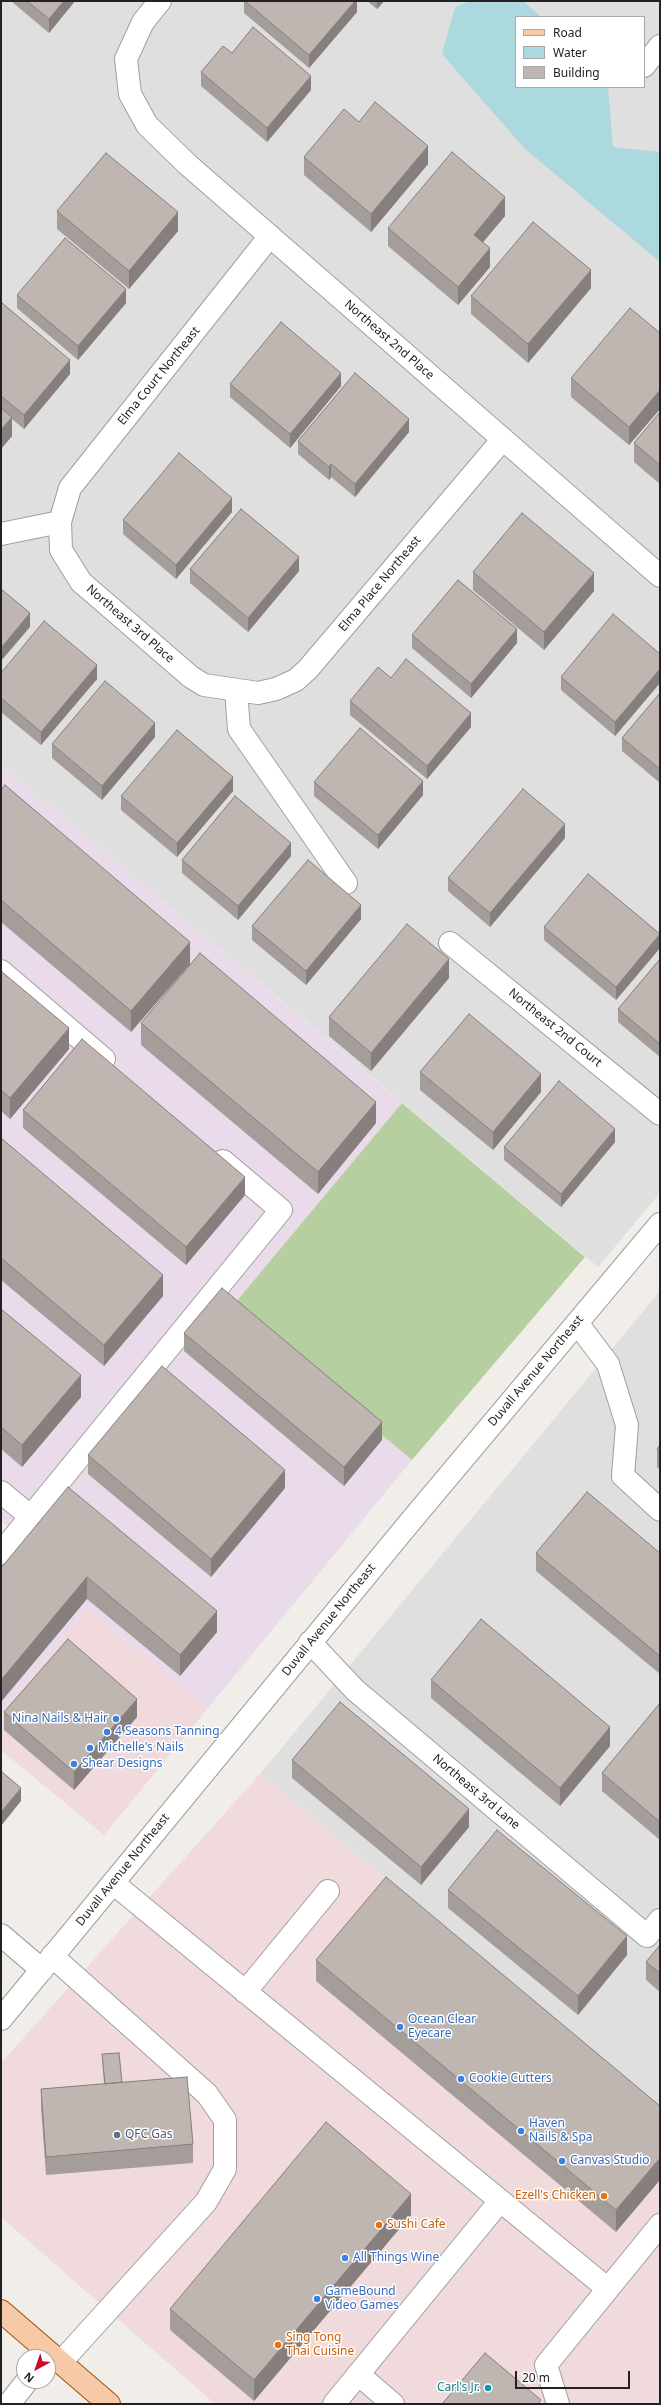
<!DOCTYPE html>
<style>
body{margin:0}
#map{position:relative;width:661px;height:2405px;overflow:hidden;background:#f1ede9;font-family:"Noto Sans",sans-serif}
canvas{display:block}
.frame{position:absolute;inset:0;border:2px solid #222;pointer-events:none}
.legend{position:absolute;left:515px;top:16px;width:130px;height:72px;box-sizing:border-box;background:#fff;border:1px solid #a7a7a7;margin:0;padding:5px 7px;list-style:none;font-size:12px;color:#222}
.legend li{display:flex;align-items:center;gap:8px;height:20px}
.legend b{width:20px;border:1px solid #a7a7a7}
.north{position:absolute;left:16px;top:2349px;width:40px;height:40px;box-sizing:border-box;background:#fff;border:1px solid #a7a7a7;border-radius:50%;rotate:220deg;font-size:11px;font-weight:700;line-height:16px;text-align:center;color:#222}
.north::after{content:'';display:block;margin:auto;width:14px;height:18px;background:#cb0925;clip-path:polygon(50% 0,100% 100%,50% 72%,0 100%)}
.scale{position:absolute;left:515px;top:2371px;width:115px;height:18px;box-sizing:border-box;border:2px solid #222;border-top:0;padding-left:5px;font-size:12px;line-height:14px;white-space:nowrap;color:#222;-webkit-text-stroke:3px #fff;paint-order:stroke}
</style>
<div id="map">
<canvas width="661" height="2405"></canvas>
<div class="frame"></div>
<ul class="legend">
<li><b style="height:5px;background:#f8c9a7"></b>Road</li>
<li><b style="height:11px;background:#acd9dd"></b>Water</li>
<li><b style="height:11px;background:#bfb6b2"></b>Building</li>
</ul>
<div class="north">N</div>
<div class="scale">20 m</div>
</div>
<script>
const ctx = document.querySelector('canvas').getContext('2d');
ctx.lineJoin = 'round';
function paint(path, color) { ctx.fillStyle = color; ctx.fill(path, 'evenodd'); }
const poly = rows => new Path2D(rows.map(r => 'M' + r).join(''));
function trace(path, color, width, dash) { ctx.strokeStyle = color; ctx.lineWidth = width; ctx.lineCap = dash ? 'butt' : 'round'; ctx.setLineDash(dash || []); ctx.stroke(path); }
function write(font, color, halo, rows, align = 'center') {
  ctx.font = font + ' "Noto Sans",sans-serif'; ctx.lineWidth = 3; ctx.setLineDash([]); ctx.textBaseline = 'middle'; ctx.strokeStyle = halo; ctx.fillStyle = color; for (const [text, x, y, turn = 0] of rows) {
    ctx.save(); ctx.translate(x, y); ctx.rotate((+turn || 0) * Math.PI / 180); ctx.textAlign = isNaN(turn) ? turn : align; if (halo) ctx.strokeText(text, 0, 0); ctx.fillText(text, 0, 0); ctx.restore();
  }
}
paint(poly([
 [1,1,660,1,660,1193,598,1267,1,765],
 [516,17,644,17,644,87,516,87],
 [660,1291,660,2110,260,1774]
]), '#e0dfdf');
paint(poly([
 [87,1609,208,1708,104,1835,1,1750,1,1714],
 [260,1774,660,2110,660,2404,215,2404,1,2217,1,2063]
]), '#f1dadc');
paint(poly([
 [1,765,402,1103,230,1309,412,1460,208,1708,87,1609,1,1714,1,1580,30,1545,1,1521]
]), '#eadbea');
paint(poly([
 [402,1103,585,1257,412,1460,230,1309]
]), '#b5cfa0');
paint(poly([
 [471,1,523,1,541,17,516,17,516,87,608,87,613,147,660,152,660,262,524,148,442,54,455,7]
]), '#acd9dd');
const minor = poly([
 [160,1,143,22,126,59,130,94,147,125,187,164,660,576],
 [644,66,660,46],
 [270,236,70,488,60,522,61,550,81,582,191,677,204,685,258,693,276,689,296,680,308,669,503,439],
 [1,534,60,522],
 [236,690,239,729,346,883],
 [450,943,660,1114],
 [1,971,104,1059],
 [577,1323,608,1364,627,1425,623,1476,660,1510],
 [1,1492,31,1517],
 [1,1553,281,1210,223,1161],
 [310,1642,355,1690,647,1936,660,1920],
 [113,1883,608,2289],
 [1,1935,42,1970],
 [52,1956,207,2094,225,2120,225,2169,206,2202,61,2362],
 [245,1992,328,1891],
 [1,2019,410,1522,660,1224],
 [358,2374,393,2404],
 [9,2404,27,2381],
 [334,2404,500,2201],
 [558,2404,546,2365,660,2225]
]);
const major = poly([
 [1,2311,109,2404]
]);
trace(minor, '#9f9f9f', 24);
trace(major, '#995307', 24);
trace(minor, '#fff', 22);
trace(major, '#f8c9a7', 22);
paint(poly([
 [11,1,75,1,49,33],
 [244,1,357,1,357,12,309,68,244,13],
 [367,1,384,1,377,9],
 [232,53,311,90,267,142,201,86,201,72],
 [359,122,428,164,371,232,304,175,304,157],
 [57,211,178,231,129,289,57,229],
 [505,216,483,242,490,267,458,305,388,246,388,228],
 [591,288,528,363,471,314,471,296],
 [17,295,126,303,78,360,17,308],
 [1,305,70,374,24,429,12,419,12,436,1,449],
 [660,333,660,409,629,445,571,397,571,378],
 [230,384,341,386,290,448,230,397],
 [660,412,660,484,634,462,634,443],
 [409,432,355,497,331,477,329,480,298,454,298,441],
 [232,512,176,579,123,534,123,520],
 [190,569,299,571,248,632,190,583],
 [473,572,594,591,544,650,473,590],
 [412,635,517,643,471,698,412,648],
 [660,654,660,683,615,736,561,690,561,677],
 [1,673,97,679,41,745,1,712],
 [391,678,471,727,427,779,350,715,350,701],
 [660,693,660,783,622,751,622,738],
 [155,737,102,800,52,758,52,744],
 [314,782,423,795,378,849,314,796],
 [1,790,190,964,131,1032,1,922],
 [233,791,177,857,121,810,121,796],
 [565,838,490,927,448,891,448,878],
 [291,856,238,920,182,873,182,860],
 [361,919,306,985,252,940,252,926],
 [544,927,660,934,660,948,616,1000,544,940],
 [660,959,660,1057,618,1022,618,1009],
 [1,971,69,1049,10,1119,1,1111],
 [449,978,371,1071,329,1036,329,1017],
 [141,1023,376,1123,318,1194,141,1045],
 [420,1072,541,1092,493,1150,420,1090],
 [23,1110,245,1195,186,1265,23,1128],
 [1,1138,163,1296,104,1366,1,1280],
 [615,1142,561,1207,504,1160,504,1147],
 [1,1309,81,1397,22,1467,1,1449],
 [184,1333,382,1440,344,1486,184,1351],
 [660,1445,660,1470,657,1467,657,1449],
 [88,1455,285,1488,211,1577,88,1474],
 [68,1487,217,1632,180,1676,87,1599],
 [536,1553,660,1553,660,1674,536,1571],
 [431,1680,610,1746,560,1806,431,1698],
 [660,1703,660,1840,602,1791,602,1773],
 [4,1712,137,1717,74,1790,4,1730],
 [292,1760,469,1827,421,1885,292,1778],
 [448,1890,627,1955,578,2015,448,1908],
 [660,1945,660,1992,646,1980,646,1962],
 [316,1960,660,2106,616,2232,316,1981],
 [102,2054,122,2082,193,2144,193,2163,46,2175,41,2108,41,2089,104,2084],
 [411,2215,254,2401,170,2330,170,2309]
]), '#a49d99');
paint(poly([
 [64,1,75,1,49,33,49,19],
 [355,1,357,1,357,12,309,68,309,55],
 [377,1,384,1,377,9],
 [311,76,311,90,267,142,267,128],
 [428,146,428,164,371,232,371,214],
 [505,197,505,216,474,253,474,235],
 [178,212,178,231,129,289,129,271],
 [490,248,490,267,458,305,458,287],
 [591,270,591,288,528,363,528,344],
 [126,289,126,303,78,360,78,346],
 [70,360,70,374,24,429,24,415],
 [341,373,341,386,290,448,290,434],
 [660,390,660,409,629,445,629,427],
 [12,417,12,436,1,449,1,430],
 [409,419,409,432,355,497,355,484],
 [331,464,331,477,329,480,329,467],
 [232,498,232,512,176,579,176,565],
 [299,557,299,571,248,632,248,618],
 [594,573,594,591,544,650,544,632],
 [30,613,30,627,1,661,1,648],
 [517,629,517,643,471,698,471,684],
 [97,665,97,679,41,745,41,732],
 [660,669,660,683,615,736,615,722],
 [471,713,471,727,427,779,427,766],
 [155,723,155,737,102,800,102,786],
 [233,777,233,791,177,857,177,843],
 [423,781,423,795,378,849,378,835],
 [565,824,565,838,490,927,490,913],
 [291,843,291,856,238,920,238,906],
 [361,905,361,919,306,985,306,971],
 [660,934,660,948,616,1000,616,987],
 [190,942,190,964,131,1032,131,1011],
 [449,959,449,978,371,1071,371,1053],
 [69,1028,69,1049,10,1119,10,1098],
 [541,1074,541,1092,493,1150,493,1132],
 [376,1102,376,1123,318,1194,318,1172],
 [615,1129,615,1142,561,1207,561,1194],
 [245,1177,245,1195,186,1265,186,1247],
 [163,1275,163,1296,104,1366,104,1345],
 [81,1375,81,1397,22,1467,22,1445],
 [382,1422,382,1440,344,1486,344,1467],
 [285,1470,285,1488,211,1577,211,1559],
 [87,1577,87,1599,1,1702,1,1680],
 [217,1611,217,1632,180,1676,180,1655],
 [137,1699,137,1717,74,1790,74,1772],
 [610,1727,610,1746,560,1806,560,1788],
 [21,1788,21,1801,1,1826,1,1812],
 [469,1809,469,1827,421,1885,421,1867],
 [627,1936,627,1955,578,2015,578,1996],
 [660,2158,660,2180,616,2232,616,2210],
 [411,2194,411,2215,254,2401,254,2380]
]), '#867f7d');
const building = poly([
 [27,1,64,1,49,19,27,1],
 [245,1,355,1,309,55,245,1],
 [253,27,311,76,267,128,201,72,223,46,232,53,253,27],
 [375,102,428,146,371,214,304,157,344,109,359,122,375,102],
 [452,152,505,197,474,235,490,248,458,287,388,228,452,152],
 [106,153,178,212,129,271,57,211,106,153],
 [533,222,591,270,528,344,471,296,533,222],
 [65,238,126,289,78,346,17,295,65,238],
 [2,303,70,360,24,415,1,396,1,305,2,303],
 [630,308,660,333,660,390,629,427,571,378,630,308],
 [281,322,341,373,290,434,230,384,281,322],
 [355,373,409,419,355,484,331,464,329,467,298,441,355,373],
 [1,408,12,417,1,430,1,408],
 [660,412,660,465,634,443,660,412],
 [179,453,232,498,176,565,123,520,179,453],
 [241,509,299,557,248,618,190,569,241,509],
 [522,513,594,573,544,632,473,572,522,513],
 [458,580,517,629,471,684,412,635,458,580],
 [1,589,30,613,1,648,1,589],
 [613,614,660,654,660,669,615,722,561,677,613,614],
 [44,621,97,665,41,732,1,698,1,673,44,621],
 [406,659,471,713,427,766,350,701,378,667,391,678,406,659],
 [105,681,155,723,102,786,52,744,105,681],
 [660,693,660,769,622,738,660,693],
 [360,728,423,781,378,835,314,782,360,728],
 [177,730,233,777,177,843,121,796,177,730],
 [5,785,190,942,131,1011,1,900,1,790,5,785],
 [523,789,565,824,490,913,448,878,523,789],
 [235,796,291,843,238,906,182,860,235,796],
 [308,860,361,905,306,971,252,926,308,860],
 [588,874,660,934,616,987,544,927,588,874],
 [407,924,449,959,371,1053,329,1017,407,924],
 [200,953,376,1102,318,1172,141,1023,200,953],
 [660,959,660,1044,618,1009,660,959],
 [1,971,69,1028,10,1098,1,1090,1,971],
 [469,1014,541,1074,493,1132,420,1072,469,1014],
 [82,1039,245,1177,186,1247,23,1110,82,1039],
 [559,1081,615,1129,561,1194,504,1147,559,1081],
 [1,1138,163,1275,104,1345,1,1258,1,1138],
 [222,1288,382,1422,344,1467,184,1333,222,1288],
 [1,1309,81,1375,22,1445,1,1427,1,1309],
 [162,1366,285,1470,211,1559,88,1455,162,1366],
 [660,1445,660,1452,657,1449,660,1445],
 [68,1487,217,1611,180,1655,87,1577,1,1680,1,1568,68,1487],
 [587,1492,660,1553,660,1656,536,1553,587,1492],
 [481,1619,610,1727,560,1788,431,1680,481,1619],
 [68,1639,137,1699,74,1772,4,1712,68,1639],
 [340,1702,469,1809,421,1867,292,1760,340,1702],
 [660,1703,660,1822,602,1773,660,1703],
 [1,1771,21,1788,1,1812,1,1771],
 [497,1830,627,1936,578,1996,448,1890,497,1830],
 [386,1877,660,2106,660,2158,616,2210,316,1960,386,1877],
 [660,1945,660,1973,646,1962,660,1945],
 [119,2053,122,2082,105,2084,102,2054,119,2053],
 [187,2077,193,2144,46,2157,41,2089,187,2077],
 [326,2122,411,2194,254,2380,170,2309,326,2122],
 [485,2353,541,2400,538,2404,442,2404,485,2353]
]);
paint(building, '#bfb6b2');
trace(building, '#867f7d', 1);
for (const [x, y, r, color] of [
 [116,1719,4,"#3f7fe0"],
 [107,1732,4,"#3f7fe0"],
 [90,1748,4,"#3f7fe0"],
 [74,1764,4,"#3f7fe0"],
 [400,2027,4,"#3f7fe0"],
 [461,2079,4,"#3f7fe0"],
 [521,2131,4,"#3f7fe0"],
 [117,2135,4,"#5c6f8a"],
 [562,2161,4,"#3f7fe0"],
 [604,2196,4,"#e8710a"],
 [379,2225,4,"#e8710a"],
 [345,2258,4,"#3f7fe0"],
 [317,2299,4,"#3f7fe0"],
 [278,2345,4,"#e8710a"],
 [488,2388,4,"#0f9aa8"]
]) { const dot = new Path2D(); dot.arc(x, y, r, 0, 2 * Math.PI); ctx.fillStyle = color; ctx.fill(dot); trace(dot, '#fff', 1.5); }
write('12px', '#222', '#fff', [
 ["Northeast 2nd Place",389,340,41],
 ["Elma Court Northeast",159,376,-51],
 ["Elma Place Northeast",380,584,-50],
 ["Northeast 3rd Place",130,624,41],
 ["Northeast 2nd Court",555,1028,39],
 ["Duvall Avenue Northeast",536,1371,-50],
 ["Duvall Avenue Northeast",329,1620,-51],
 ["Northeast 3rd Lane",476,1792,40],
 ["Duvall Avenue Northeast",123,1870,-51]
]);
write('12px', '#366cbe', '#fff', [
 ["Nina Nails & Hair",108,1719,"right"],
 ["4 Seasons Tanning",115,1732],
 ["Michelle's Nails",98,1748],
 ["Shear Designs",82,1764],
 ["Ocean Clear",408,2020],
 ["Eyecare",408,2034],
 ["Cookie Cutters",469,2079],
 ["Haven",529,2124],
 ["Nails & Spa",529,2138],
 ["Canvas Studio",570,2161],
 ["All Things Wine",353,2258],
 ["GameBound",325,2292],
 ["Video Games",325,2306]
], 'left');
write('12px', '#4e5e75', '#fff', [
 ["QFC Gas",125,2135]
], 'left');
write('12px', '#c56008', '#fff', [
 ["Ezell's Chicken",596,2196,"right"],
 ["Sushi Cafe",387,2225],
 ["Sing Tong",286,2338],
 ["Thai Cuisine",286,2352]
], 'left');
write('12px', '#0d838f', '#fff', [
 ["Carl's Jr.",480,2388]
], 'right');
</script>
